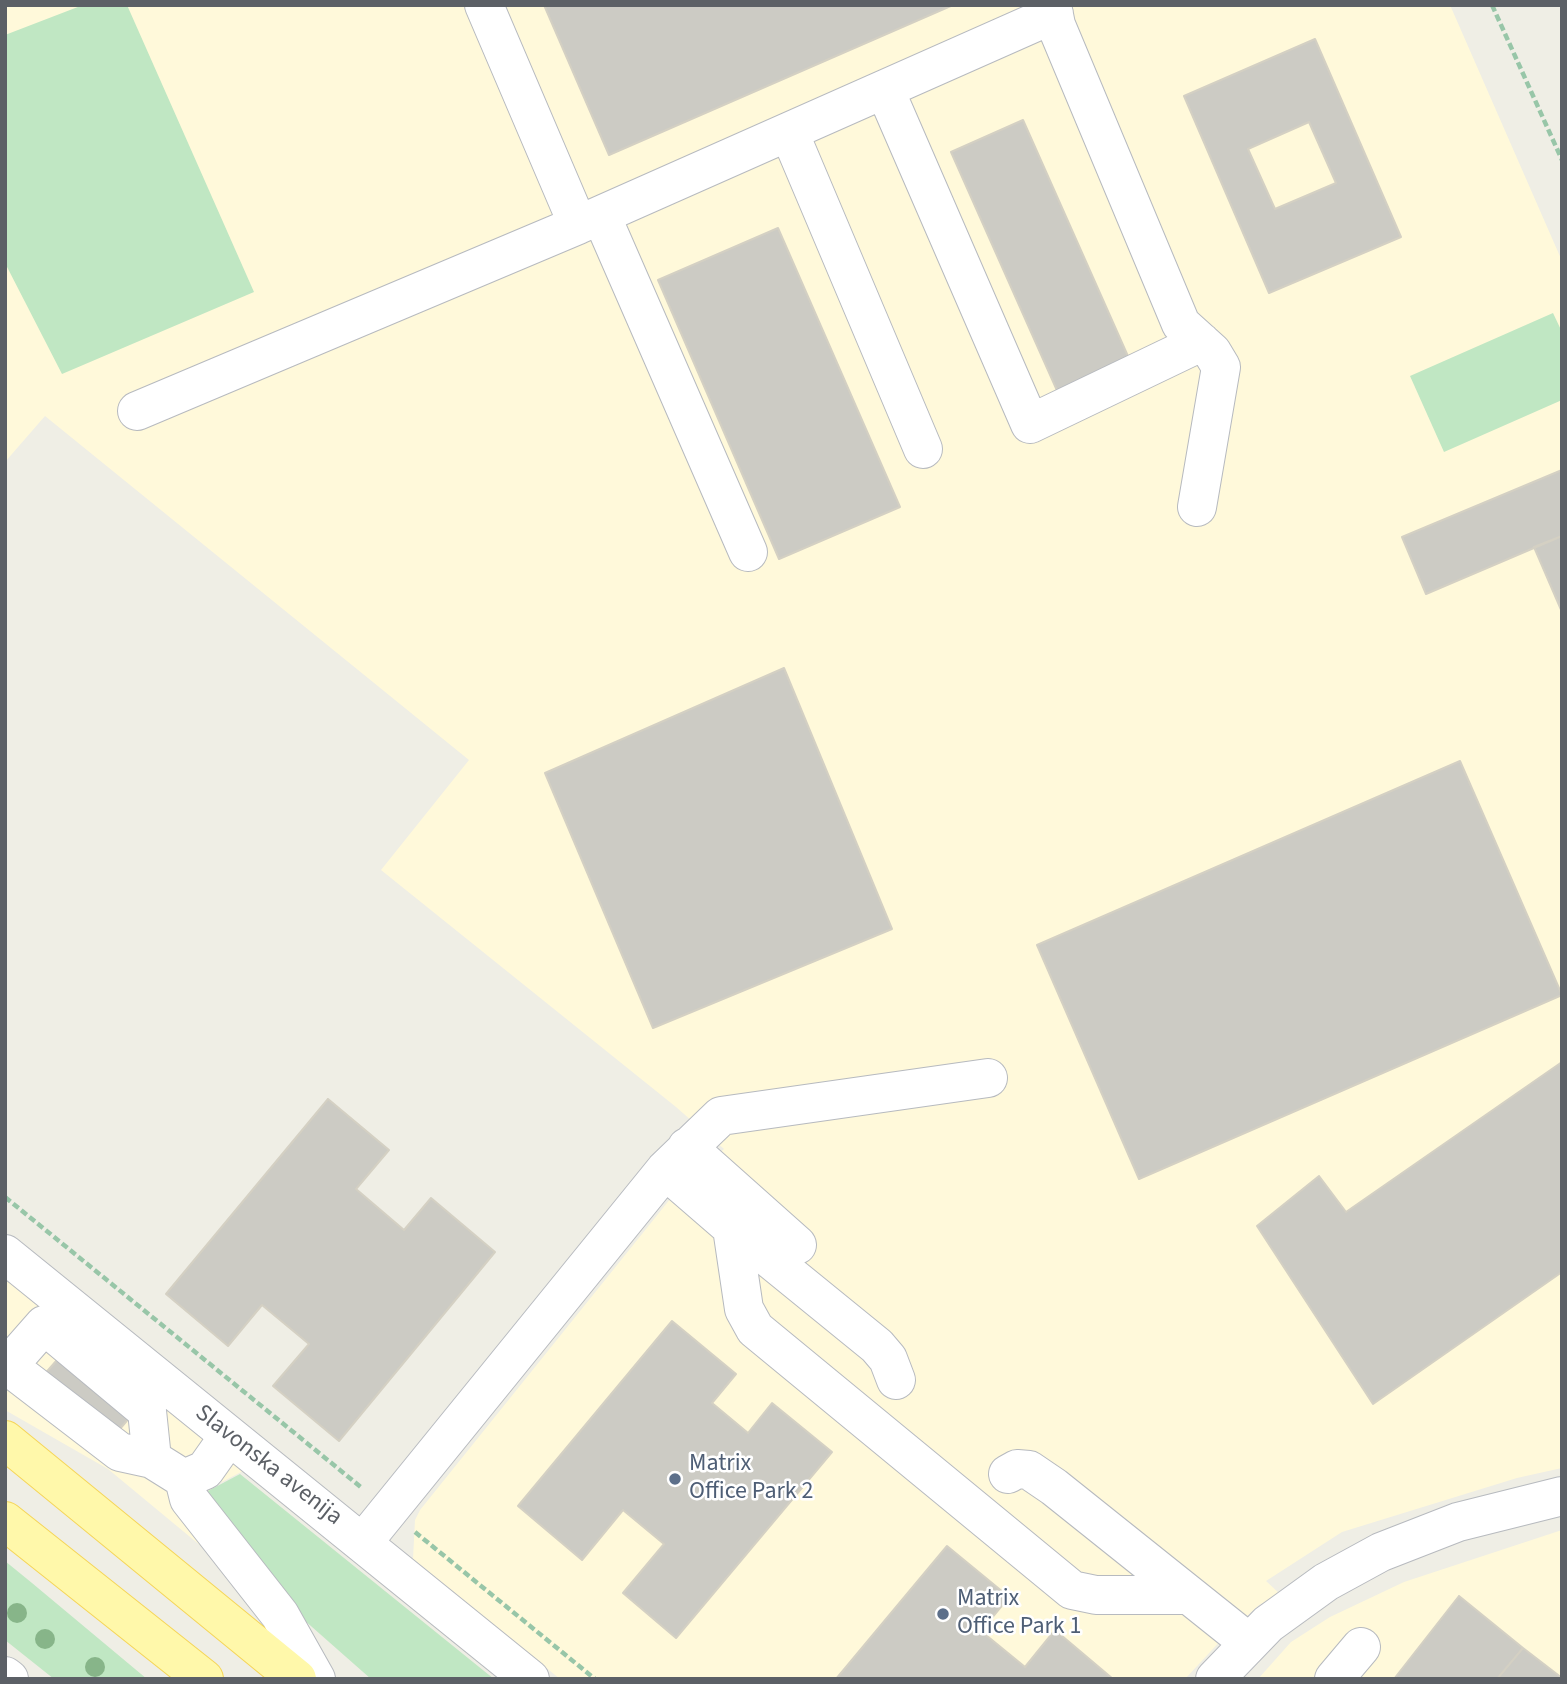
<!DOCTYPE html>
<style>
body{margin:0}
#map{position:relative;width:1567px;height:1684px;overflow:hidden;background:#efeee5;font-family:"Source Sans 3",sans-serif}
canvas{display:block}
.frame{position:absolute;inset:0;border:7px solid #5c6066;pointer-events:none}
</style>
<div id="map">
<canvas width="1567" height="1684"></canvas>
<div class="frame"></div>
</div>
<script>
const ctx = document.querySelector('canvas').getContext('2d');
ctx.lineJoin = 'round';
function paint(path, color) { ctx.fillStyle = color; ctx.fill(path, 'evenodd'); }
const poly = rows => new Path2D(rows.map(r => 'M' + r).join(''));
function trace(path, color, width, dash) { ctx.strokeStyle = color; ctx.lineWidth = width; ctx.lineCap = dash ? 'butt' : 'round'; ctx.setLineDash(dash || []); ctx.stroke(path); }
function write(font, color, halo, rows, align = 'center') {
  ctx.font = font + ' "Source Sans 3",sans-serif'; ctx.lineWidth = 5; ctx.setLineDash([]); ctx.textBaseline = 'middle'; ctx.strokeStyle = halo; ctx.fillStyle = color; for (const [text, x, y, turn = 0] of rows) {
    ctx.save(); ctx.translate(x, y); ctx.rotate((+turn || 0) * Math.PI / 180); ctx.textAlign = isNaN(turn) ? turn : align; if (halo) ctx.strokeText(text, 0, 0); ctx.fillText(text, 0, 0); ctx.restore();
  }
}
paint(poly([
 [5,5,1450,5,1562,261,1562,1468,1517,1478,1342,1532,1266,1581,1280,1594,1259,1605,1224,1637,1185,1679,560,1679,413,1559,415,1520,420,1510,679,1188,724,1149,676,1107,381,870,469,760,45,416,5,462],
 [5,1275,245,1470,212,1487,236,1575,108,1469,5,1410],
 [1562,1530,1562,1679,1258,1679,1291,1642,1330,1617,1404,1582]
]), '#fff9da');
paint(poly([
 [83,5,127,5,254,292,62,374,5,263,5,35],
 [1553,313,1562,332,1562,400,1444,452,1410,376],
 [240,1474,494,1679,371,1679,295,1612,206,1492],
 [5,1561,32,1583,147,1679,54,1679,5,1640]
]), '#c0e7c3');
const building = poly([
 [544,5,953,5,609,155,544,5],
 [1315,39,1401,237,1269,293,1184,96,1315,39],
 [1309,122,1336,183,1275,209,1248,149,1309,122],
 [1023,120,1131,363,1059,395,951,152,1023,120],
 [778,228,900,507,779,559,658,280,778,228],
 [1562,470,1562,536,1426,594,1402,537,1562,470],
 [1562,536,1562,612,1534,547,1562,536],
 [784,668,892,929,653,1028,545,773,784,668],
 [1460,761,1562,995,1139,1179,1037,945,1460,761],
 [1562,1062,1562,1272,1373,1404,1257,1226,1319,1176,1346,1212,1562,1062],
 [328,1099,389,1150,356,1189,404,1230,431,1198,495,1252,339,1441,273,1386,309,1344,262,1305,228,1346,166,1294,328,1099],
 [672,1321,736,1374,712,1403,748,1433,772,1403,832,1452,676,1638,623,1593,664,1544,623,1510,582,1560,518,1506,672,1321],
 [64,1352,135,1411,114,1436,43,1376,64,1352],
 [947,1546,1009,1597,981,1631,1025,1667,1055,1630,1113,1679,836,1679,947,1546],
 [1459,1596,1523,1648,1497,1679,1394,1679,1459,1596],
 [1523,1648,1562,1678,1562,1679,1497,1679,1523,1648]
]);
paint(building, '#cccbc4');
trace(building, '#d4d0c3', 2);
const minor = poly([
 [484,5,578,225,1054,14],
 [1052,5,1056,25,1181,324,1212,352,1221,367,1197,507],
 [885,90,1030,424,1201,342],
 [789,132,923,449],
 [601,215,748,552],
 [137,411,578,225],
 [687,1147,797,1245],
 [665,1170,732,1228,744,1309,755,1329,1072,1590,1096,1595,1186,1595],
 [732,1228,877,1346,888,1359,896,1380],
 [5,1254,530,1679],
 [152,1459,147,1411,44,1325,8,1366,120,1452,152,1459,184,1479,205,1470,229,1436],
 [1008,1474,1017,1469,1029,1470,1054,1487,1248,1642],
 [184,1479,189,1499,280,1615,316,1679],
 [364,1541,665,1170,721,1116,988,1078],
 [5,1676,9,1679],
 [1215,1679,1268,1624,1326,1582,1381,1552,1458,1522,1562,1496],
 [1334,1679,1361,1647]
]);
const major = poly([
 [5,1440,297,1679],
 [5,1521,204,1679]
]);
trace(minor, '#b7babf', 40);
trace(major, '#f5d558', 40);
trace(poly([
 [1492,5,1562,160],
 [5,1197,362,1488],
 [415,1532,595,1679]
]), '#98c6a8', 4.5, [7, 3.5]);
trace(minor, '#fff', 38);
trace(major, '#fff8aa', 38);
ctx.fillStyle = '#87b589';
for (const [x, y] of [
 [17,1613],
 [45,1639],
 [95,1667]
]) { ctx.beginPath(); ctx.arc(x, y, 10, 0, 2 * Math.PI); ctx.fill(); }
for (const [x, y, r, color] of [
 [675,1479,7,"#5c6f8a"],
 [943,1614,7,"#5c6f8a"]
]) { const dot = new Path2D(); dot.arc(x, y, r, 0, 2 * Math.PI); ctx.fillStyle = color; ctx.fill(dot); trace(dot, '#fff', 2.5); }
write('24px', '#4e5e75', '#fff', [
 ["Matrix",689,1465],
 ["Office Park 2",689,1493],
 ["Matrix",957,1600],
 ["Office Park 1",957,1628]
], 'left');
write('24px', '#5c6066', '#fff', [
 ["Slavonska avenija",268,1466,38]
]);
</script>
